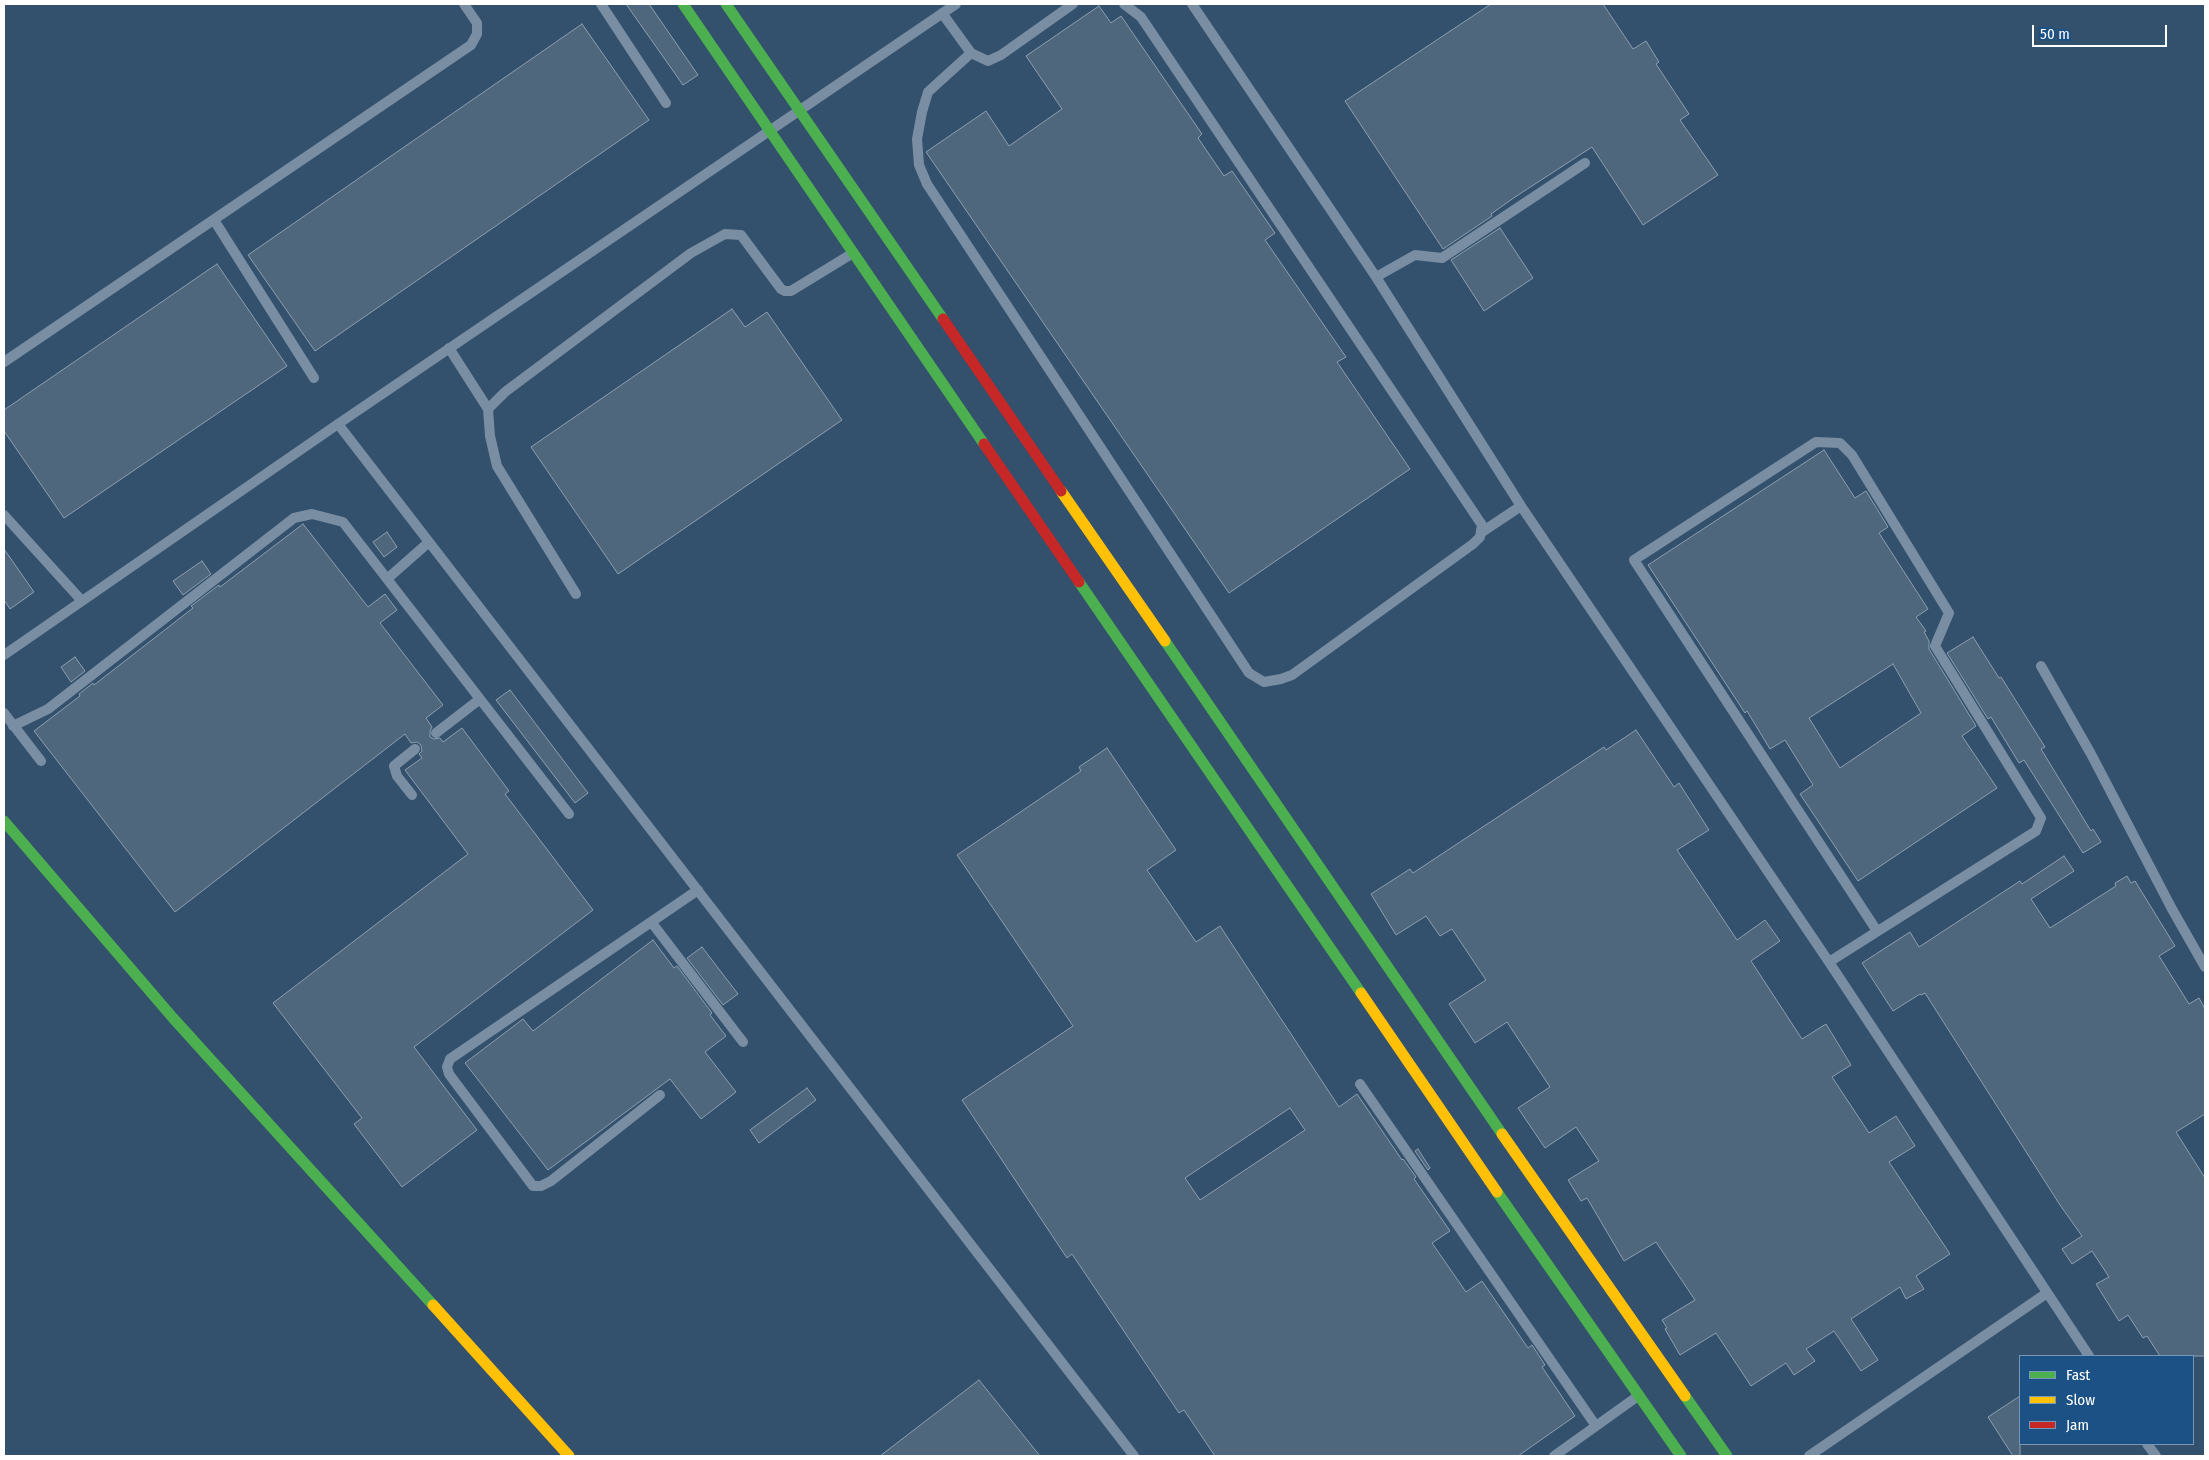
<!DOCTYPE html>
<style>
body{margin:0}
#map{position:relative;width:2209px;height:1460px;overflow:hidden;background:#33506c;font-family:"Fira Sans Condensed",sans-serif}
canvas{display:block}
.frame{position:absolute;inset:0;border:5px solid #fff;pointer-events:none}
.legend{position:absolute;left:2019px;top:1355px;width:175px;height:90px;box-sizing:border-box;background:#1b5184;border:1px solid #7697b5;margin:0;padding:6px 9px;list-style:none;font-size:15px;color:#fff}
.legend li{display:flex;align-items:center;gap:10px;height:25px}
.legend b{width:25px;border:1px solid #7697b5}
.scale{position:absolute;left:2032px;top:25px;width:135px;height:22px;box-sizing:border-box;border:2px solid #fff;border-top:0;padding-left:6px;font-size:15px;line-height:18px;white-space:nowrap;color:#fff;-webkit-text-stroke:4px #1b5184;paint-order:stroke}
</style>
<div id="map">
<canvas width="2209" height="1460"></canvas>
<div class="frame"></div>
<ul class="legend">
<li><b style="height:6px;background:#4caf50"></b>Fast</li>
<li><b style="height:6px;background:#ffc107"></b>Slow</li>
<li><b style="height:6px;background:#c62828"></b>Jam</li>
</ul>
<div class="scale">50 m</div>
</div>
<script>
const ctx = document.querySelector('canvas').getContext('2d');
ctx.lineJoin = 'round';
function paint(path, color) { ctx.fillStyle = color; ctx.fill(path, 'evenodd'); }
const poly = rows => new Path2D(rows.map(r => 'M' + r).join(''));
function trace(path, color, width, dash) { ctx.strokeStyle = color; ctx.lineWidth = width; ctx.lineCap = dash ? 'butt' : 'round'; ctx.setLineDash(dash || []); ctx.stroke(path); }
const building = poly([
 [626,4,649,4,698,75,683,85,626,4],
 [1491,4,1603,4,1633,49,1646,41,1659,62,1656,64,1689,114,1680,120,1718,175,1643,225,1592,147,1515,197,1491,214,1492,216,1443,249,1345,101,1491,4],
 [1099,6,1111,23,1121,16,1202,134,1198,138,1224,176,1232,171,1275,233,1265,240,1346,357,1337,362,1410,469,1229,593,926,152,986,111,1009,146,1062,109,1026,56,1099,6],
 [582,24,649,120,315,351,248,255,582,24],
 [1500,228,1533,278,1484,311,1451,260,1500,228],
 [217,264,287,366,64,518,4,431,4,410,217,264],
 [732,309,745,327,767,312,842,420,618,574,531,447,732,309],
 [1824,450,1855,498,1866,491,1888,527,1879,533,1928,609,1916,617,1926,631,1924,632,1929,641,1929,649,1976,726,1962,736,1997,788,1858,881,1800,794,1813,785,1785,740,1770,749,1747,711,1745,713,1648,565,1824,450],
 [1893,664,1921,713,1840,768,1809,718,1893,664],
 [303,524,368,607,385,594,397,610,380,623,443,705,426,718,432,727,430,731,430,737,434,739,440,738,443,742,462,728,509,791,505,794,593,910,414,1047,477,1130,402,1187,354,1124,362,1118,273,1003,468,854,405,770,422,758,419,754,422,751,421,745,417,742,411,743,405,734,175,912,34,731,80,696,79,694,93,683,94,685,193,608,191,606,219,585,220,587,303,524],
 [387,532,397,547,384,557,373,542,387,532],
 [4,549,34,592,10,609,4,600,4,549],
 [202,561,211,574,183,595,173,581,202,561],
 [1973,637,1999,678,2001,677,2045,747,2041,749,2091,831,2093,829,2101,842,2083,853,2024,760,2019,763,1991,717,1988,719,1947,653,1973,637],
 [75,657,85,671,71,682,61,667,75,657],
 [510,690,588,793,575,803,496,700,510,690],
 [1636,730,1674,787,1679,783,1709,830,1677,850,1737,940,1765,920,1780,941,1751,961,1802,1039,1826,1024,1851,1065,1832,1077,1869,1133,1896,1116,1915,1146,1889,1162,1950,1254,1916,1276,1924,1289,1906,1299,1900,1287,1851,1319,1878,1360,1861,1371,1834,1331,1806,1349,1815,1361,1794,1375,1786,1363,1751,1386,1716,1333,1680,1355,1665,1329,1667,1328,1662,1320,1695,1300,1656,1242,1624,1261,1587,1198,1581,1201,1568,1180,1599,1161,1576,1127,1545,1148,1518,1108,1550,1087,1507,1022,1475,1043,1449,1004,1486,980,1452,929,1440,936,1426,916,1396,935,1371,894,1410,869,1413,873,1604,747,1606,750,1636,730],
 [1107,748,1176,850,1147,870,1196,942,1220,926,1339,1107,1357,1094,1402,1160,1403,1159,1416,1177,1414,1179,1450,1231,1432,1243,1466,1292,1482,1281,1528,1348,1532,1345,1545,1365,1542,1367,1575,1416,1518,1456,1215,1456,1184,1410,1179,1413,1072,1254,1067,1258,962,1100,1073,1026,957,855,1081,771,1079,767,1107,748],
 [1290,1108,1305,1130,1200,1200,1185,1178,1290,1108],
 [2064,856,2074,871,2031,899,2050,928,2116,886,2115,883,2127,876,2131,883,2135,881,2175,946,2159,956,2189,1004,2199,998,2205,1009,2205,1114,2176,1132,2205,1178,2205,1356,2160,1356,2147,1336,2143,1338,2128,1315,2119,1321,2096,1284,2109,1277,2092,1251,2072,1264,2062,1249,2082,1236,2060,1205,1925,993,1921,995,1920,994,1893,1011,1862,963,1910,932,1919,947,2020,881,2022,884,2064,856],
 [653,940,674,968,677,966,712,1013,710,1015,726,1036,705,1052,736,1092,701,1119,670,1079,548,1170,465,1063,523,1019,533,1031,653,940],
 [702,947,738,994,723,1005,687,958,702,947],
 [807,1088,816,1100,759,1143,750,1130,807,1088],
 [1418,1149,1430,1168,1428,1170,1415,1151,1418,1149],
 [979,1380,1040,1456,880,1456,979,1380],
 [2020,1396,2020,1456,2013,1456,1988,1417,2020,1396]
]);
paint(building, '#4e677d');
trace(building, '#8d9fb0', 1);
trace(poly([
 [601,4,666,103],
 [1192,4,1376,277,1521,506,1829,962,2089,1356],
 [942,13,971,53,988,61,1001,55,1073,4],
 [971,53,928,92,922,112,917,139,919,165,927,184,1249,673,1264,682,1281,679,1292,675,1473,544,1480,537,1482,525,1141,17,1124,4],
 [214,220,314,378],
 [1376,277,1415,255,1442,258,1585,163],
 [449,348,488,409],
 [4,362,471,45,477,34,477,23,464,4],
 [338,424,1134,1456],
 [4,515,82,601],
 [1482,532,1521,506],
 [387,579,429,542],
 [576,594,497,466,490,436,488,409,505,392,691,253,725,234,741,235,781,289,785,291,791,291,853,253],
 [4,655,338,424,956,4],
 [2041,666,2091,754,2172,909,2205,967],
 [4,713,41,761],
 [13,726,48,709,294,518,312,514,343,522,569,814],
 [436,733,480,699],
 [412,795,397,776,394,766,415,749],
 [652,923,743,1042],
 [1829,962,2036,831,2041,818,1935,646,1949,613,1852,455,1840,443,1816,442,1634,560,1877,931],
 [1360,1084,1596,1426],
 [660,1095,551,1181,541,1186,533,1186,449,1074,447,1067,450,1059,698,890],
 [2147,1444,2156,1456],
 [1554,1456,1638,1396],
 [1809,1456,2047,1293]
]), '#798ea2', 10);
trace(poly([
 [683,4,984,444],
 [726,4,943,319],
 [1079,582,1361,993],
 [1165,641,1502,1134],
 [4,821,173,1018,433,1305],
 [1497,1192,1681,1456],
 [1685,1396,1727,1456]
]), '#4caf50', 11);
trace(poly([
 [1061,491,1165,641],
 [1361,993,1497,1192],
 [1502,1134,1685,1396],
 [433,1305,569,1456]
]), '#ffc107', 11);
trace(poly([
 [943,319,1061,491],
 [984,444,1079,582]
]), '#c62828', 11);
</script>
